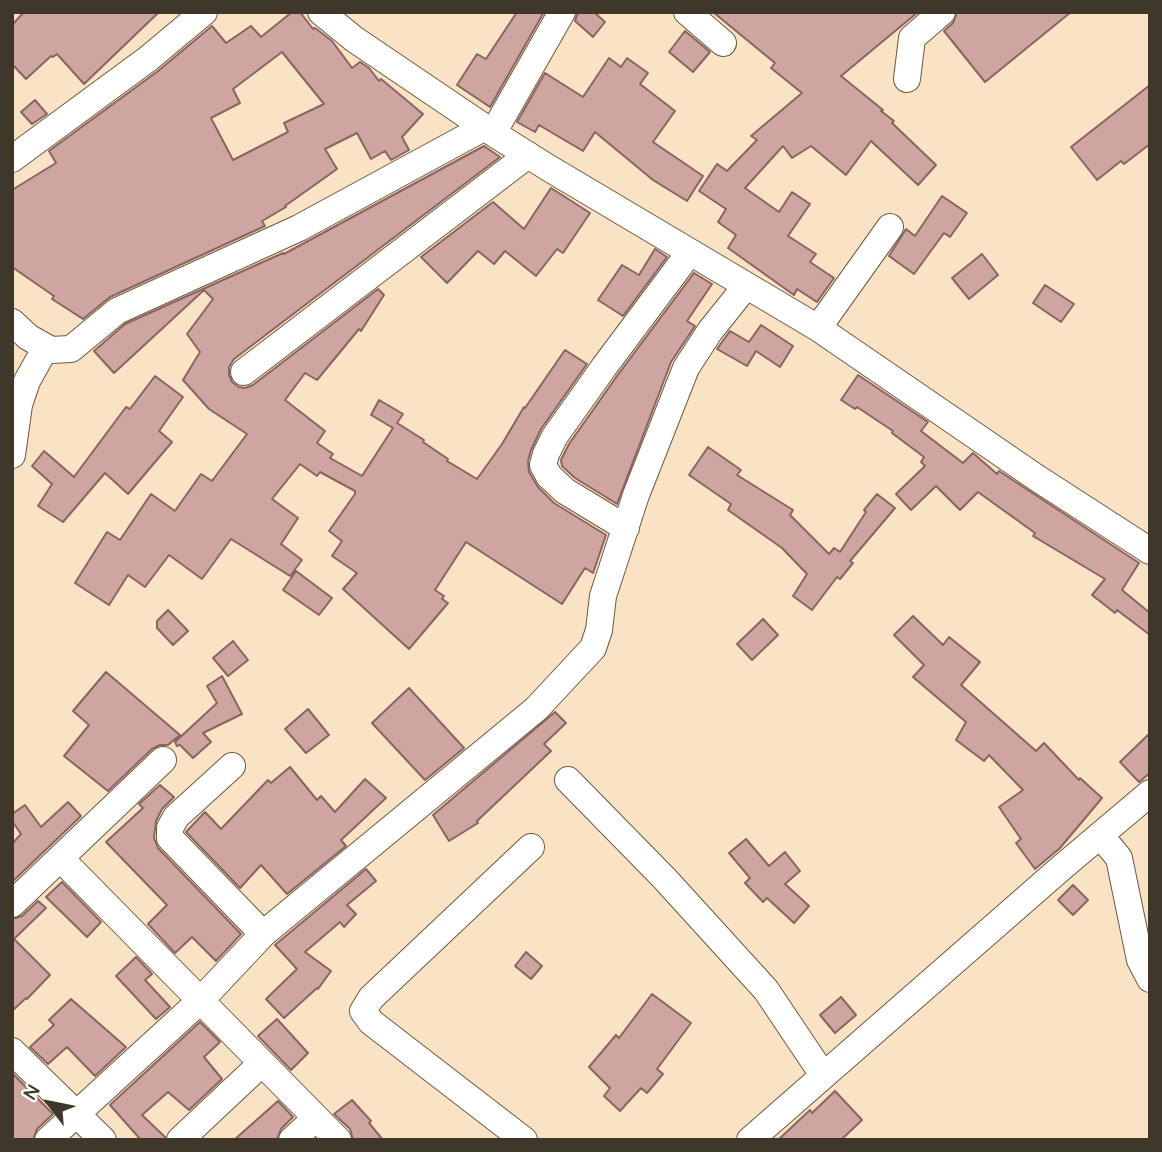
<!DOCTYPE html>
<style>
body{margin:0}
#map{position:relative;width:1162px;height:1152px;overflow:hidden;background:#fae2c4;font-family:Quicksand,sans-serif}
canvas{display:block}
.frame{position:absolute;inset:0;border:14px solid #40372b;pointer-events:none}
.north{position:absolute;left:14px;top:1068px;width:70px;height:70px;-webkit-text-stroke:5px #fff;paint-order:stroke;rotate:302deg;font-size:19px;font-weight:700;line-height:28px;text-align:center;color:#40372b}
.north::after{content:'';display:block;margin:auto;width:24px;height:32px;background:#40372b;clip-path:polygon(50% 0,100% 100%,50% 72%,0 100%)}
</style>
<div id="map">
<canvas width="1162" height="1152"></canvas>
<div class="frame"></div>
<div class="north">N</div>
</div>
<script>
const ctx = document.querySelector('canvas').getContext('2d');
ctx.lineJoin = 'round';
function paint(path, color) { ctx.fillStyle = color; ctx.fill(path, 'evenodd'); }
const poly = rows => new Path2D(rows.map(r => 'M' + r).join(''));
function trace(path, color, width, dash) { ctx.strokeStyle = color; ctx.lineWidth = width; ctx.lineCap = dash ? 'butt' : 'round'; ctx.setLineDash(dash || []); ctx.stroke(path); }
const building = poly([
 [24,12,159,12,84,84,57,54,53,57,51,56,26,79,12,64,12,25,24,12],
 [292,12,300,12,313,29,315,28,332,41,352,68,360,62,369,68,379,81,381,79,423,114,402,137,409,150,391,160,385,151,371,159,357,133,325,149,337,169,285,206,286,207,262,221,265,226,110,297,83,319,52,299,54,296,12,267,12,190,56,163,49,151,158,71,212,26,226,43,251,26,261,37,292,12],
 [282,52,324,104,284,123,288,132,233,160,211,118,240,103,233,89,282,52],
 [517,12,544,12,490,107,457,85,477,54,486,59,517,12],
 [578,12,594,12,605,22,593,37,575,21,578,12],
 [713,12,918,12,841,76,883,110,881,111,894,121,892,123,936,165,918,185,871,141,846,175,811,146,792,158,783,146,745,188,779,212,792,192,810,204,788,236,816,254,810,262,834,278,817,302,797,289,794,295,728,248,736,235,718,222,726,209,699,191,717,164,727,171,757,140,751,136,802,93,771,68,775,63,713,12],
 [957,12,1071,12,985,82,944,31,953,23,957,12],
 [685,31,710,52,693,72,669,52,685,31],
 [609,58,621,67,627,58,648,73,640,84,675,111,653,142,703,176,687,201,653,180,595,132,583,151,539,125,535,132,517,122,545,73,583,97,609,58],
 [1150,85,1150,144,1124,164,1121,161,1097,180,1071,147,1150,85],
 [35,100,47,114,32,124,21,112,35,100],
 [484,146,500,157,234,359,229,367,229,375,232,382,239,387,245,388,253,385,378,289,384,295,361,331,359,329,317,380,305,373,285,400,325,431,317,443,333,454,330,458,362,476,393,428,371,415,379,400,403,414,397,423,424,440,423,442,448,459,447,461,477,479,502,444,524,407,525,408,565,350,587,364,541,429,531,450,528,461,529,472,538,487,554,503,606,535,593,573,585,568,562,604,466,542,435,590,444,596,442,599,448,603,409,649,343,589,357,573,332,556,342,541,329,531,355,494,355,491,320,472,317,476,300,464,272,499,298,518,281,544,302,560,290,576,231,539,202,579,169,555,145,587,128,575,109,605,75,583,107,532,120,540,151,494,175,511,201,474,212,481,247,434,209,409,183,380,200,352,187,334,213,299,204,290,114,373,94,351,125,324,283,253,284,254,484,146],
 [551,188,590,213,563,253,557,249,536,276,505,251,494,264,478,251,447,283,421,257,493,202,524,229,551,188],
 [942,196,967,213,950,237,944,233,914,274,889,256,906,229,915,236,942,196],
 [655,249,667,257,623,316,598,300,622,265,639,275,655,249],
 [982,254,998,275,969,299,952,278,982,254],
 [694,273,712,284,687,321,695,326,671,362,617,504,575,478,562,466,561,460,569,444,617,376,694,273],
 [1045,285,1074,304,1061,322,1033,303,1045,285],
 [761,325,793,346,780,367,756,351,747,366,717,349,730,331,749,342,761,325],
 [858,375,928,422,921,431,963,463,973,453,997,474,999,471,1139,563,1122,590,1150,613,1150,635,1117,610,1115,613,1092,595,1105,579,1033,536,1035,533,978,492,960,510,936,486,911,510,896,494,925,466,921,462,924,457,892,433,893,431,857,407,855,409,841,400,858,375],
 [155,376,183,397,159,431,172,442,128,494,105,473,63,522,38,506,52,484,32,466,44,451,74,477,126,407,130,409,155,376],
 [708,447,741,470,737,475,793,510,790,515,829,554,834,548,840,552,866,512,864,510,877,494,895,508,850,561,853,563,840,579,837,577,812,610,793,596,807,574,782,548,728,510,731,504,689,475,708,447],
 [296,571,332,598,319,615,283,590,296,571],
 [168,610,188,631,173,645,157,628,157,621,168,610],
 [913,616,943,645,949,637,980,662,961,685,1036,751,1044,743,1079,780,1080,778,1102,798,1060,848,1035,869,1016,843,1021,839,999,807,1023,790,989,755,984,761,956,740,966,722,913,677,924,665,894,635,913,616],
 [763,619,778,635,752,660,737,644,763,619],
 [233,641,248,660,228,676,213,658,233,641],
 [106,672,180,735,168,745,160,745,152,749,108,791,64,756,89,725,73,711,106,672],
 [222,676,242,714,203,733,211,742,193,758,180,745,177,746,175,742,217,703,207,686,222,676],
 [409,688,464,748,425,780,372,723,409,688],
 [308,709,329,735,306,753,285,729,308,709],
 [555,712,566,723,544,744,551,751,477,821,478,823,449,841,433,815,555,712],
 [1150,733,1150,773,1139,782,1120,762,1150,733],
 [290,767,317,800,321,796,335,812,365,779,386,798,341,840,346,846,287,894,261,865,240,888,186,832,205,812,221,829,268,780,271,783,290,767],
 [160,785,174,797,162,809,156,821,154,838,158,848,241,934,216,961,192,937,175,953,148,924,167,905,106,842,143,808,139,804,160,785],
 [68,802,81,816,12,882,12,844,21,834,12,821,12,814,25,805,41,827,68,802],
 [746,839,769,866,785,852,800,871,785,884,809,906,794,923,767,898,763,902,745,883,750,878,729,853,746,839],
 [366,869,376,881,347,905,356,914,344,927,340,922,305,952,331,971,318,989,317,988,284,1018,266,999,297,969,275,945,366,869],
 [62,882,101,922,87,937,46,897,62,882],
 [1073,885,1088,900,1073,915,1058,900,1073,885],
 [38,901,46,908,14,939,50,975,27,999,26,998,12,1011,12,919,22,916,38,901],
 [526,952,542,966,531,979,515,966,526,952],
 [136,957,152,974,145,980,170,1007,156,1019,116,976,136,957],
 [652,994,691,1023,657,1069,663,1074,647,1093,641,1088,620,1111,604,1096,610,1088,589,1067,616,1035,619,1038,652,994],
 [841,997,856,1015,835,1033,820,1015,841,997],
 [71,999,126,1047,95,1076,67,1047,48,1064,30,1047,54,1025,49,1020,71,999],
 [277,1019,308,1053,291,1070,258,1036,277,1019],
 [200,1022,220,1042,204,1057,222,1079,189,1110,168,1092,142,1115,165,1137,165,1140,141,1140,110,1105,200,1022],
 [12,1073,53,1114,37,1129,33,1140,12,1140,12,1073],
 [835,1091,862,1120,841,1140,778,1140,810,1110,812,1113,835,1091],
 [352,1100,371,1121,369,1123,383,1140,353,1140,350,1129,334,1114,352,1100],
 [278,1101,293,1117,281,1129,277,1140,234,1140,278,1101]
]);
paint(building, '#cea5a0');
trace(building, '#896560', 2);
const street = poly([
 [321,12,354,39,493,133,547,167,818,328,1037,478,1150,551],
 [687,12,723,43],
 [907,79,912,38,942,12],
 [493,133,562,12],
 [12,159,149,58,204,12],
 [12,322,28,337,51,350,71,349,117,311,299,228,485,127],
 [818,328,890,227],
 [244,372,528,155],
 [12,455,19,405,27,381,46,347],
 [626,528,565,491,549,476,543,465,546,454,555,436,604,367,690,252],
 [232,766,176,817,170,828,170,838,263,934],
 [568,780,665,879,766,990,823,1075],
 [1100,835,1119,858,1140,960,1150,979],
 [61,859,338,1140],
 [12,904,163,760],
 [12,1051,103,1140],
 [48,1140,201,1000,263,934,536,709,593,648,599,630,603,596,636,495,686,368,710,331,746,286],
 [180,1140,262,1063],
 [292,1140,316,1118],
 [524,1140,371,1022,363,1011,371,998,531,847],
 [750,1140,1060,869,1150,793]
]);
trace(street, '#6e593f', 28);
trace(street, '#fff', 26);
</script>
